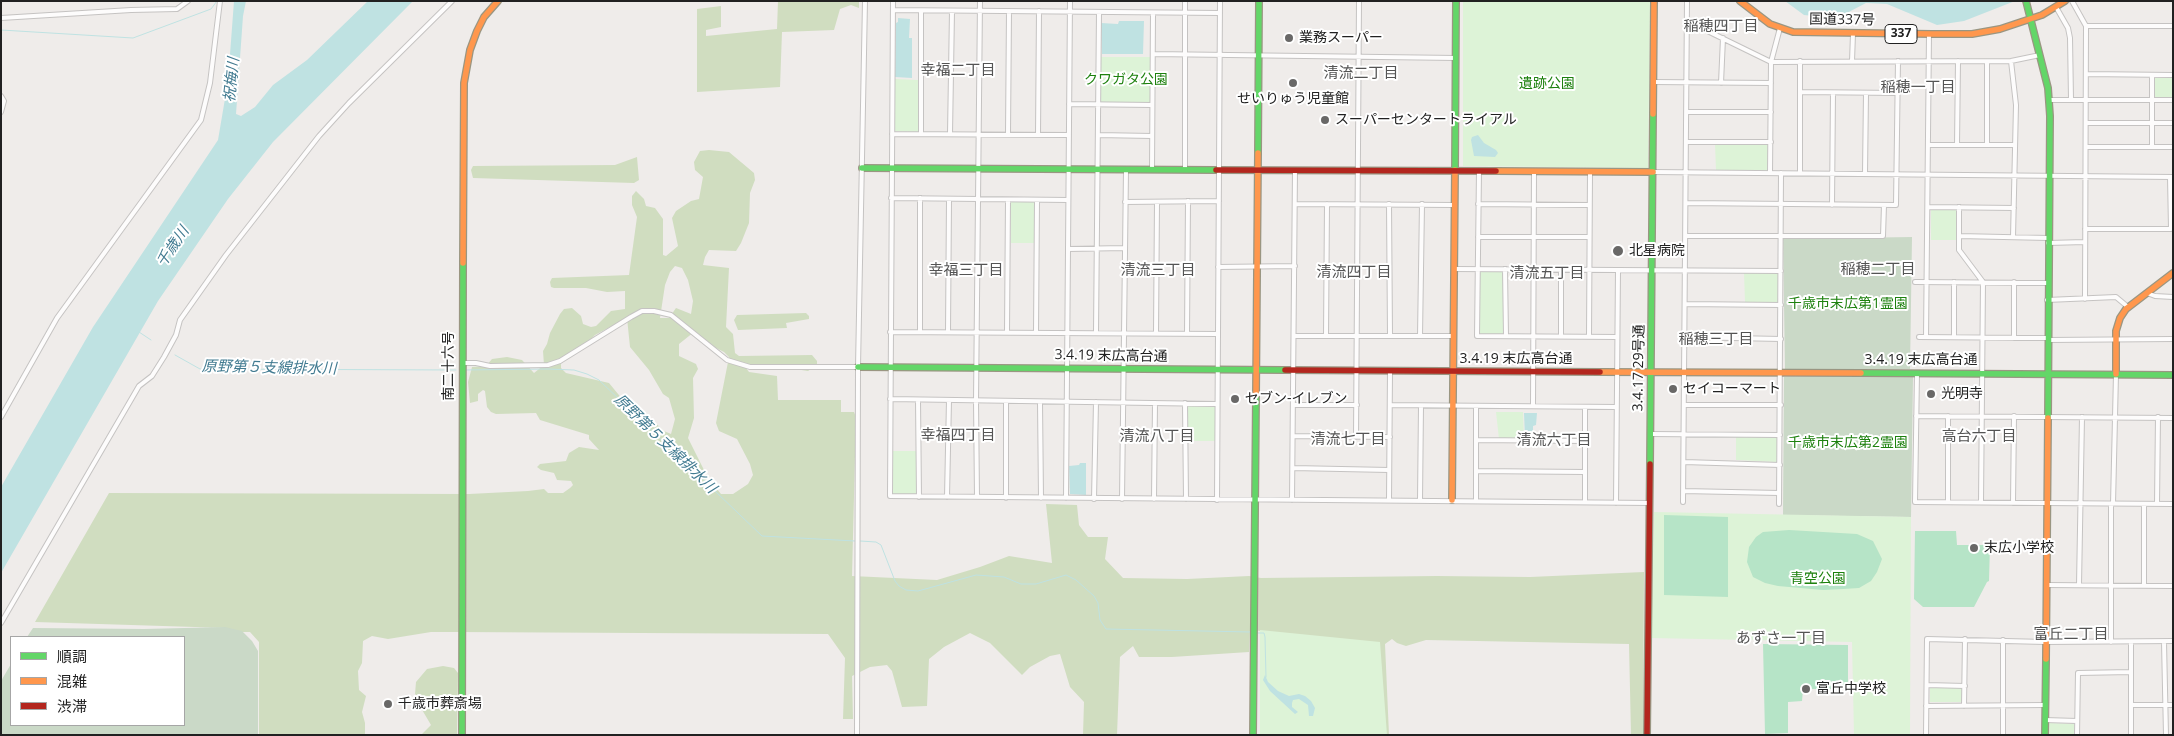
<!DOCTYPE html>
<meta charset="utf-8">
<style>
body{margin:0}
#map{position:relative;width:2174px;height:736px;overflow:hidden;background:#efecea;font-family:"Open Sans","Noto Sans JP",sans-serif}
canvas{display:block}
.frame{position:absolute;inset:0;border:2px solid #212121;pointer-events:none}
.legend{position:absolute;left:10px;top:636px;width:175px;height:90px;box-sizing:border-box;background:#fff;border:1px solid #a6a6a6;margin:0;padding:6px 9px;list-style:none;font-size:15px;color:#212121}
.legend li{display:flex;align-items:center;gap:10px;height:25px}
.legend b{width:25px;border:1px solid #a6a6a6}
</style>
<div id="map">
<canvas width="2174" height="736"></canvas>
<div class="frame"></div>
<ul class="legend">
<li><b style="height:6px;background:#63d668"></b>順調</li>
<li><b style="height:6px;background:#ff974d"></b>混雑</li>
<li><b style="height:6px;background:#b3261e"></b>渋滞</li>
</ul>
</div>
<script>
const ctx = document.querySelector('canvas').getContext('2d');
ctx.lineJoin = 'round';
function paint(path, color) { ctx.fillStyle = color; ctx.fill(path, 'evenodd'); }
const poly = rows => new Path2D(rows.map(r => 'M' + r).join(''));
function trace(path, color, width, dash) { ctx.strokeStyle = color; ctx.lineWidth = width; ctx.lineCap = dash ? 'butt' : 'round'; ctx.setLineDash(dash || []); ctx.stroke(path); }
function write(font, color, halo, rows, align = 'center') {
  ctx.font = font + ' "Open Sans","Noto Sans JP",sans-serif'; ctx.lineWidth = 4; ctx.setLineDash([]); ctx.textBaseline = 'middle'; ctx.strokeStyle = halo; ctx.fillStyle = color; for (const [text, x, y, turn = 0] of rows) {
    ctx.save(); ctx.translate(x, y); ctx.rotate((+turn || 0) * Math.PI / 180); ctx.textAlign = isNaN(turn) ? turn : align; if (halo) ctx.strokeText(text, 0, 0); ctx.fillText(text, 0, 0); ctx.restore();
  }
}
paint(poly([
 [778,1,859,1,859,8,851,5,840,9,834,30,782,32,780,87,697,92,697,9,721,6,721,27,706,30,706,36,777,29],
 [709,150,729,152,754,173,755,180,750,193,749,223,741,243,736,251,709,250,705,257,703,265,729,268,726,327,733,334,735,353,739,356,812,355,817,361,817,365,808,371,775,366,746,368,749,372,777,376,778,400,841,400,841,412,854,412,856,417,852,576,937,580,980,567,1009,556,1052,563,1046,504,1077,505,1079,525,1088,537,1108,537,1105,559,1123,578,1187,579,1249,576,1261,578,1437,576,1530,577,1644,572,1643,735,1631,735,1629,644,1426,640,1406,646,1397,643,1392,639,1385,644,1389,735,1377,735,1262,631,1250,630,1249,652,1172,657,1139,657,1133,646,1120,657,1117,735,1083,735,1084,702,1070,687,1060,654,1050,656,1030,667,1022,675,990,643,970,633,944,647,929,659,927,706,902,707,892,671,887,665,870,667,852,676,853,719,843,719,845,658,828,634,454,632,431,632,388,639,372,636,363,641,362,663,358,671,359,690,366,696,362,712,365,723,365,735,259,735,259,642,250,632,237,632,227,628,35,622,109,493,469,494,528,491,544,489,548,493,563,493,570,488,573,485,571,481,557,480,554,473,541,470,537,467,540,464,566,461,569,453,579,447,599,450,589,439,589,435,540,420,536,413,496,414,491,412,487,407,485,391,483,390,478,394,478,401,470,403,468,382,472,367,486,366,492,359,507,357,522,360,534,373,544,365,543,351,547,344,550,333,560,314,564,309,572,308,581,316,583,324,591,327,596,326,611,311,625,309,625,291,607,292,586,288,554,288,551,287,550,282,552,278,629,275,637,217,632,205,632,196,636,191,644,199,646,206,655,208,663,219,663,255,666,256,678,246,672,218,676,211,691,201,699,199,703,177,695,170,694,162,700,151],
 [675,266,682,268,688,280,693,301,691,314,676,308,669,318,660,318,665,285,670,272],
 [627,318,630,347,649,370,663,394,669,398,675,419,671,434,664,431,646,414,623,400,609,383,566,373,561,368,561,358,590,340,595,335],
 [694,332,712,346,724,352,729,357,716,423,719,431,737,439,750,464,753,475,748,484,733,494,721,494,708,478,688,438,694,418,693,378,698,369,696,364,679,356,679,344],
 [637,157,639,180,634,183,473,178,471,170,473,166,615,165],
 [806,313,809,316,809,319,786,323,787,328,738,330,734,320,737,315],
 [443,666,454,668,458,673,457,735,421,735,431,725,421,708,423,701,415,694,416,682,427,669]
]), '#d0ddc0');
paint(poly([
 [1912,237,1910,369,1785,369,1783,239],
 [1784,377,1913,377,1911,517,1783,515],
 [225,627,242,631,252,641,258,651,258,735,1,735,1,681,11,664,11,725,184,725,184,637,27,637,33,628,144,629]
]), '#cad9c7');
paint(poly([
 [1463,1,1650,1,1648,168,1463,166],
 [1101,57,1150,57,1150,103,1101,102],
 [2154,78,2173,78,2173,99,2154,99],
 [895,79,918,80,918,132,895,131],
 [1715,144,1768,144,1768,171,1716,170],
 [1011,202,1035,202,1035,243,1011,243],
 [1931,210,1956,210,1956,240,1931,240],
 [1480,271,1503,271,1503,334,1480,334],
 [1744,273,1779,273,1778,303,1745,302],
 [1188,406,1215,407,1215,441,1188,441],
 [1496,412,1523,412,1524,439,1499,439],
 [1736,436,1778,437,1777,462,1736,460],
 [892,451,916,451,916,494,892,494],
 [1654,512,1911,517,1910,735,1854,735,1852,642,1651,638],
 [1260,630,1380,642,1387,735,1260,735],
 [1930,687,1963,688,1962,702,1930,702],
 [2049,723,2074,724,2074,735,2049,735]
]), '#ddf3d7');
paint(poly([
 [1664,515,1728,517,1728,597,1664,595],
 [1789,530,1857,534,1873,541,1882,559,1877,572,1871,581,1859,588,1843,589,1823,590,1778,586,1765,583,1753,577,1747,562,1749,547,1756,537,1763,532],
 [1915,531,1956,531,1957,545,1990,545,1989,581,1987,582,1974,607,1923,607,1914,599],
 [1763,644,1848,645,1848,689,1803,689,1802,701,1788,702,1788,733,1765,734]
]), '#b6e4c7');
paint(poly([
 [234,1,246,1,243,16,236,114,241,116,255,107,273,85,307,60,368,1,413,1,273,142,228,199,158,301,1,573,1,487,93,327,218,140,228,81],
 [1785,1,2015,1,1964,21,1937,25,1887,4,1866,3,1843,15,1833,18,1804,15],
 [898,18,910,19,909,38,912,38,912,78,895,77,896,23,898,22],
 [1119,21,1144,21,1143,54,1102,54,1101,23,1118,24],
 [1478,135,1484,143,1496,150,1498,153,1495,157,1474,156,1471,140,1472,137],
 [1524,413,1537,413,1536,425,1533,426,1533,439,1525,438],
 [1080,463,1086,463,1086,495,1070,494,1069,466,1079,465],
 [1265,675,1268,682,1278,691,1289,696,1299,694,1305,696,1311,701,1315,708,1313,716,1309,716,1308,705,1299,699,1293,700,1292,703,1292,707,1298,712,1295,714,1270,691,1263,680]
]), '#bfe2e2');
trace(poly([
 [1,30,133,38,211,9,217,1],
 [139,332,151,340],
 [175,355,200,369,456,370],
 [464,370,548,369,574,370,587,374,599,380,762,536,855,541],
 [860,541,876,542,881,545,895,581,899,586,906,590,918,591,976,575,1004,577,1021,584,1036,584,1066,575,1076,580,1094,596,1098,603,1100,620,1106,629,1250,632],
 [1258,633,1264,633,1265,637,1266,677]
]), '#bfe2e2', 1);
const street = poly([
 [893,1,890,496,1650,503],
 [2072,1,2086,26,2085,299],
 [2056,7,2068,28,2070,38,2071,99],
 [894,10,1220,13],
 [921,11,921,134],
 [1,18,131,10,177,9,188,1],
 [1687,21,1771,62,2011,61,2040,55],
 [2086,26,2173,26],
 [1153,54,1456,58],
 [1852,61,1853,34],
 [2011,61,2016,105,2013,237],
 [1987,62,1987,145],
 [2086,74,2173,75],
 [1653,82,1771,83],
 [1721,83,1723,38],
 [1801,92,1898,93],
 [1,96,4,101,1,112],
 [2049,100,2173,100],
 [1069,104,1152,105],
 [1687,112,1771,112],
 [2086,123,2173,123],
 [892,134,1069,135],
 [950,134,952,11],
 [1008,134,1009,11],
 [1038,135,1039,11],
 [1098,135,1152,136],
 [1686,142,1771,142],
 [1928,145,2015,145],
 [1957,145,1958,61],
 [2086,147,2173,147],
 [2152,147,2152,75],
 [1152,170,1153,13],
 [1185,170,1185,1],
 [1479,171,1477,336,1617,337],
 [1653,172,2173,177],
 [1770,173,1771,62,1780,28],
 [1800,173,1800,61],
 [1865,174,1866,93],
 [891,198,1068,200],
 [920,198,920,332],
 [1125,202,1219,201],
 [1686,203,1896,205,1898,61],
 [1296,204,1455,205],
 [1389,204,1390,336],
 [1478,204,1589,205],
 [1832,205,1833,93],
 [1928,207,2014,208],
 [1959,207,1959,250,1983,282,1981,502],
 [2085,229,2171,229,2170,177],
 [1686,236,1883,236,1884,205],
 [1959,236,2048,238],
 [1478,237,1589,237],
 [2048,243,2085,242],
 [1068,249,1125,248],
 [1218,267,1295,266],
 [1454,269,1781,271],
 [1505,269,1506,336],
 [1561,270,1561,336],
 [1915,282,2048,283],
 [2147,293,2155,296,2173,297],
 [2047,300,2116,297,2128,307],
 [1685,304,1781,305],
 [890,332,1218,334],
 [948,332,949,199],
 [1007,332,1008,200],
 [1036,332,1037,200],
 [1096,332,1099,12],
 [1156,333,1157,202],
 [1187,334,1188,201],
 [1294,336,1454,336],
 [1326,336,1327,204],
 [1420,336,1422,204],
 [1589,336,1590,172],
 [1685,337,1781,339],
 [1919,337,2047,338],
 [1926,337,1929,34],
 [1954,337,1954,282],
 [2014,338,2014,282],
 [2048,340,2173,339],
 [463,363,476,363,490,366,548,365,560,361,631,317,642,311,654,311,671,315,727,360,750,367,858,367],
 [1917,373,1915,502,2173,504],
 [890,399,1217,404],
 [918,400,919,497],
 [1040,402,1041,498],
 [1185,403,1186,499],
 [1293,405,1357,405],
 [1390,405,1616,407],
 [1684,405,1781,405],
 [1533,406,1534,171],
 [1916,416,2173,418],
 [1,417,57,318,201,120,210,83,220,1],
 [1650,434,1780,435],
 [1293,436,1390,437],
 [1356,437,1359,1],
 [1476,440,1585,441],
 [1684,462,1780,465],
 [1293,468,1389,470],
 [1476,471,1585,472],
 [1683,491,1779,493],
 [947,497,949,400],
 [977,497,976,401,980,1],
 [1006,498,1006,401],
 [1066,498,1070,1],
 [1094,499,1096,402],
 [1122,499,1126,170],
 [1154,499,1155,403],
 [1217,500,1220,1],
 [1292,500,1295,170],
 [1389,500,1390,371],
 [1420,500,1421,406],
 [1476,500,1476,406],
 [1585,502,1585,407],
 [1683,502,1687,1],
 [1948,502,1948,416],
 [1616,503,1618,270],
 [2013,503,2014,416],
 [1779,504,1781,173],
 [2113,504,2116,374],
 [2144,504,2144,586],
 [2157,504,2158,417],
 [2046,585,2173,586],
 [2079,585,2082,417],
 [1,623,139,386,152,376,164,357,176,335,180,320,226,255,319,136,349,103,452,1],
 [2003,640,2003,735],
 [2111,642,2111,504],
 [2164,642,2166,735],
 [1927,685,1965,686],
 [2131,705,2173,705],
 [1926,706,2045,705],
 [1964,706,1965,639],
 [2045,720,2077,721],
 [857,735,858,367,865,1],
 [1926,735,1927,639,2045,642,2173,641],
 [2077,735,2078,673,2131,672],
 [2131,735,2131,642]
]);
const fast = poly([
 [2026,1,2048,88,2050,116,2048,418],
 [1258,153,1259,1],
 [862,168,1216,170],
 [1455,170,1456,1],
 [858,367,1285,370],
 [1861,373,2173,375],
 [1650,464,1653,114],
 [462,735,463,263],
 [1253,735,1256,395],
 [2045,735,2046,659]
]);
const slow = poly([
 [1740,1,1770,24,1793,32,1932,34,1972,34,2000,29,2042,15,2065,1],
 [1653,114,1654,1],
 [1496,171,1653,172],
 [463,263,464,83,470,50,477,31,484,17,498,1],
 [1600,372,1861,373],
 [2116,374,2116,331,2120,318,2126,309,2173,273],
 [1256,395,1258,153],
 [1452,500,1455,170],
 [2046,659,2048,418]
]);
const jam = poly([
 [1216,170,1496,171],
 [1285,370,1600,372],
 [1647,735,1650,464]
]);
trace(street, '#c5c3c2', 6);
trace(fast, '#9a9682', 8);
trace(slow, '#9a9682', 8);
trace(jam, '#9a9682', 8);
trace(street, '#fdfcfc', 4);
trace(fast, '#63d668', 5.5);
trace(slow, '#ff974d', 5.5);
trace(jam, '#b3261e', 5.5);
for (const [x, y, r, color] of [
 [1289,38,5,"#696867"],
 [1293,83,5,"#696867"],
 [1325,120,5,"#696867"],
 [1618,251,6,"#696867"],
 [1673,389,5,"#696867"],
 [1931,394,5,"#696867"],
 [1235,399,5,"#696867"],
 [1974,548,5,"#696867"],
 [1806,689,5,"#696867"],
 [388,704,5,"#696867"]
]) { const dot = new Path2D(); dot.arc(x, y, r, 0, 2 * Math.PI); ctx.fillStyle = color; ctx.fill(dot); trace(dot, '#fff', 2); }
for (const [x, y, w] of [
 [1901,34,32]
]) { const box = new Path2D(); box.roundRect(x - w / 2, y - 9.5, w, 19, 4); ctx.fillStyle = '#fff'; ctx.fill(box); trace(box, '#212121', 1); }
write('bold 12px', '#212121', null, [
 ["337",1901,34]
]);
write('14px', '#212121', '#fff', [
 ["国道337号",1842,20,1],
 ["3.4.19 末広高台通",1111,356,1],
 ["3.4.19 末広高台通",1516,359],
 ["3.4.19 末広高台通",1921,360],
 ["南二十六号",449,366,-90],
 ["3.4.17 29号通",1639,368,-89]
]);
write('14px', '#212121', '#fff', [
 ["業務スーパー",1299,38],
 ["せいりゅう児童館",1293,99,"center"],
 ["スーパーセンタートライアル",1335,120],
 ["北星病院",1629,251],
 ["セイコーマート",1683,389],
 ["光明寺",1941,394],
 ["セブン-イレブン",1245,399],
 ["末広小学校",1984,548],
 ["富丘中学校",1816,689],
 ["千歳市葬斎場",398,704]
], 'left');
write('14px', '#1d810e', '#fff', [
 ["クワガタ公園",1126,80],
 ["遺跡公園",1547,84],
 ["千歳市末広第1霊園",1848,304],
 ["千歳市末広第2霊園",1848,443],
 ["青空公園",1818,579]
]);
write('15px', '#545454', '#fff', [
 ["稲穂四丁目",1721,27],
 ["幸福二丁目",958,71],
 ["清流二丁目",1361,74],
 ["稲穂一丁目",1918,88],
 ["稲穂二丁目",1878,270],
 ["幸福三丁目",966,271],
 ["清流三丁目",1158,271],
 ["清流四丁目",1354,273],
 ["清流五丁目",1547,274],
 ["稲穂三丁目",1716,340],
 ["幸福四丁目",958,436],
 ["清流八丁目",1157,437],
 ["高台六丁目",1979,437],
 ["清流七丁目",1348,440],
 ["清流六丁目",1554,441],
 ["富丘二丁目",2071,635],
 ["あずさ一丁目",1781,639]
]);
write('italic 15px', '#427b91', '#fff', [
 ["祝梅川",232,80,-84],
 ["千歳川",173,247,-56],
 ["原野第５支線排水川",269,368,1],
 ["原野第５支線排水川",665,444,44]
]);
</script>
